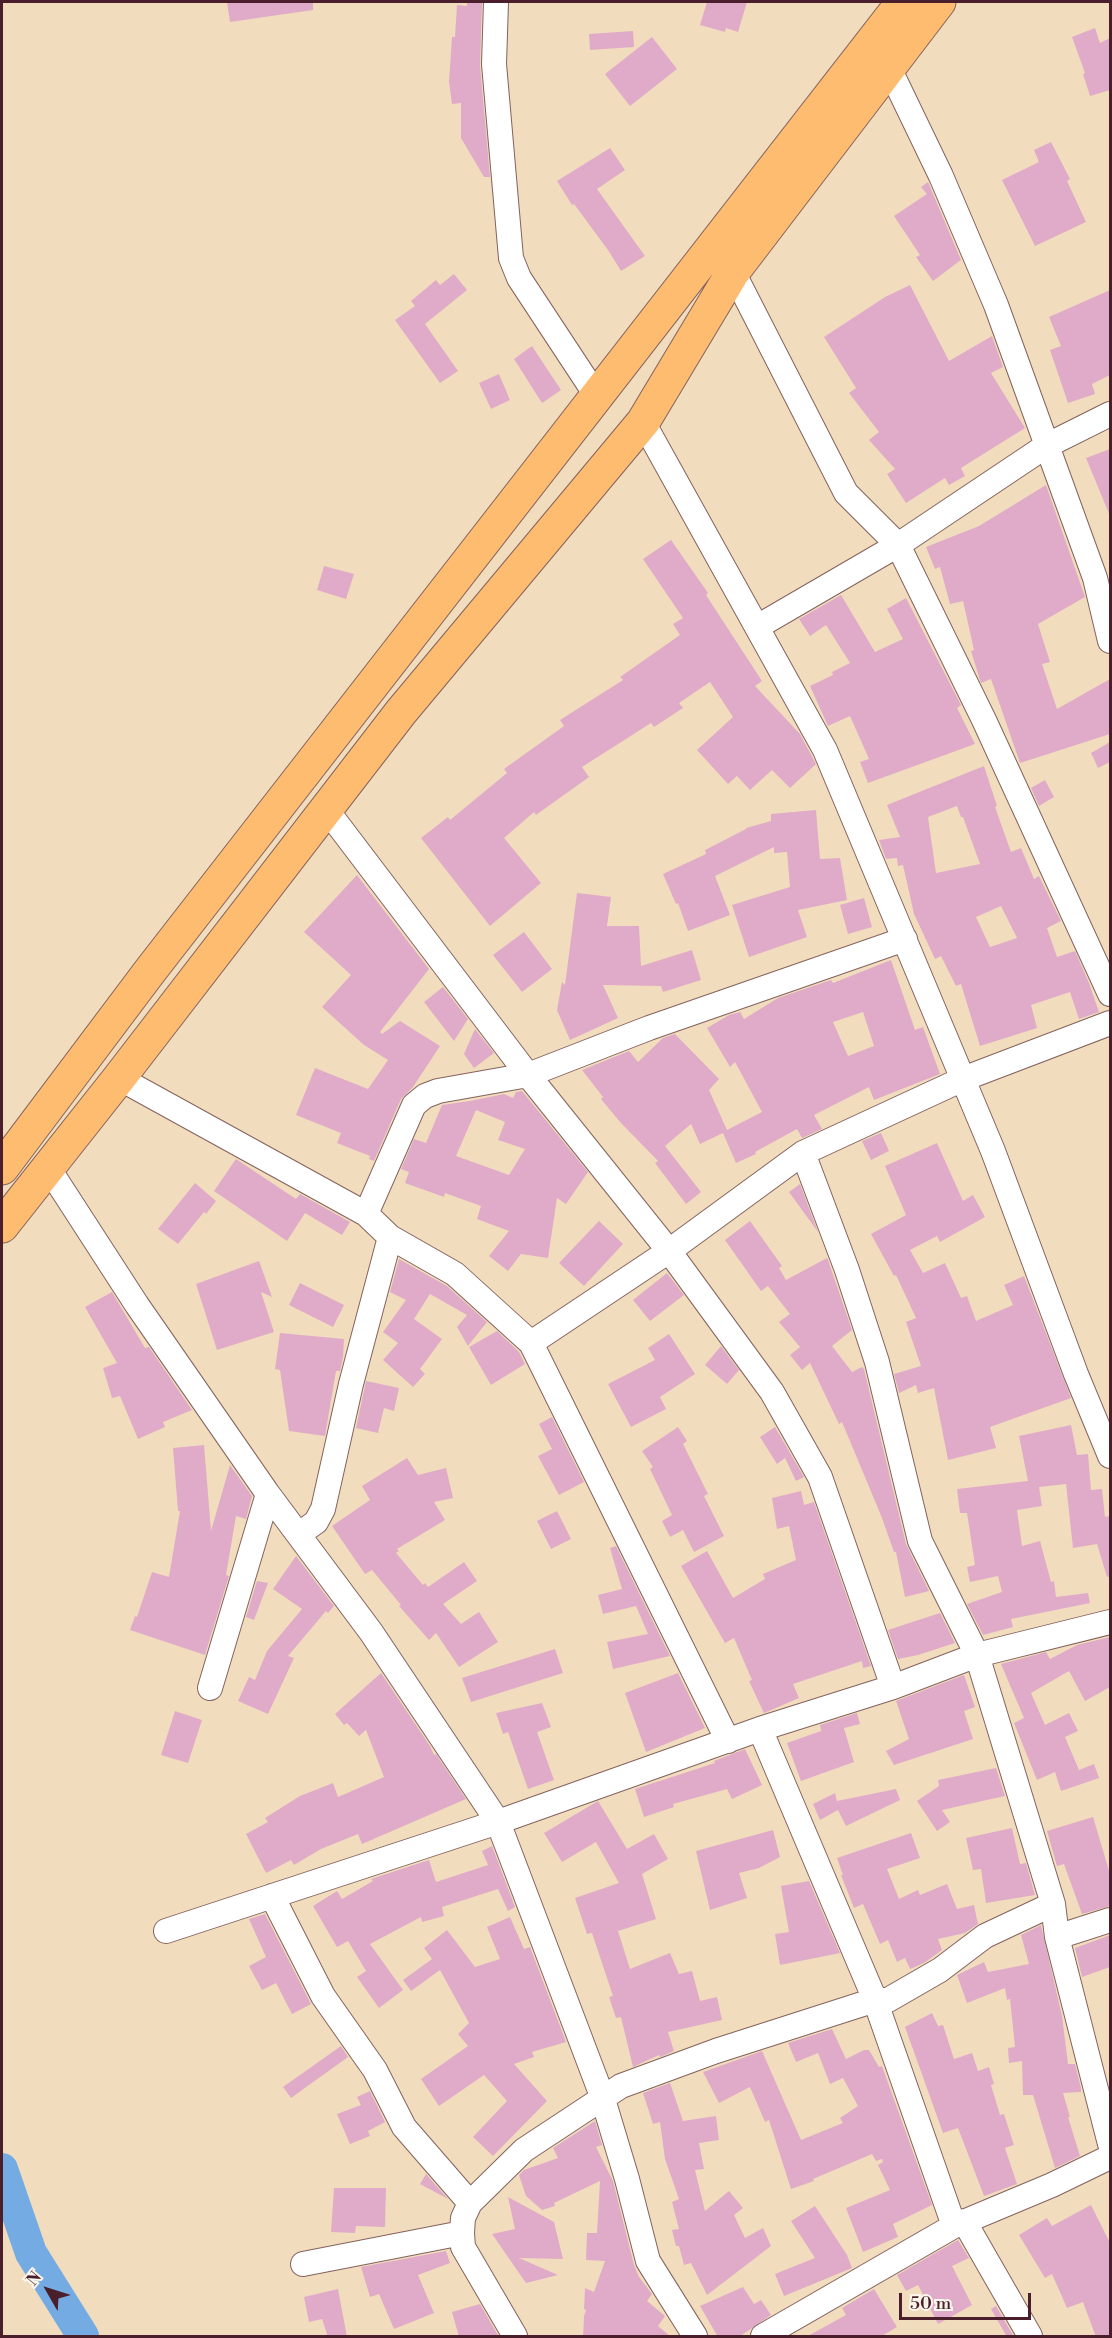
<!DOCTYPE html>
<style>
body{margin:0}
#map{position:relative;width:1112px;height:2338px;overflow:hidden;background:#f1ddbd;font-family:"Libre Bodoni",serif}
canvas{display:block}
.frame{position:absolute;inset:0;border:3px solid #4a1f2b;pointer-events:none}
.north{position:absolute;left:18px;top:2260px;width:60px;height:60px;-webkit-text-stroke:4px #fbf7ec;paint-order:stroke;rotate:309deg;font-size:16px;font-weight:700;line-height:24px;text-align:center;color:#4a1f2b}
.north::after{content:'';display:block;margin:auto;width:21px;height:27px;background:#4a1f2b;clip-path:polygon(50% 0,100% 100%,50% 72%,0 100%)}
.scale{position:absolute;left:899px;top:2293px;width:132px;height:27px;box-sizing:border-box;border:3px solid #4a1f2b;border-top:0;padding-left:8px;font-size:18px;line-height:21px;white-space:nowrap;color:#4a1f2b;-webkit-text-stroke:4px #fbf7ec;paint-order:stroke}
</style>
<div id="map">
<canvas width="1112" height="2338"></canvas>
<div class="frame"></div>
<div class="north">N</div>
<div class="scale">50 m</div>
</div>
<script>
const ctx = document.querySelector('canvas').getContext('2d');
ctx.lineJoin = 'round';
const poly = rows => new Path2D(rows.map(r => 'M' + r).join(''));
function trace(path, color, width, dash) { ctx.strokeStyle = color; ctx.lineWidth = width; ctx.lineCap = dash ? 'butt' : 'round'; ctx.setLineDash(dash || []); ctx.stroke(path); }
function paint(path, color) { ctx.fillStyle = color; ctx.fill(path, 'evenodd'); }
trace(poly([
 [2,2169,31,2253,83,2336]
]), '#75abe3', 32);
paint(poly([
 [227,2,313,2,313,10,230,22],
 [467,2,482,3,480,65,490,177,484,177,461,138,461,103,452,104,449,82,452,37,455,37,457,5,467,6],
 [707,2,747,2,738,32,726,28,725,32,700,25],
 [1095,28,1100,43,1110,38,1110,90,1090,96,1083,74,1085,73,1072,37],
 [633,31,634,47,590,50,589,34],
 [652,37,677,69,630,106,605,74],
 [1051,142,1070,179,1067,181,1086,222,1035,246,1002,180,1039,162,1034,150],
 [610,148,625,170,597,189,645,256,621,271,608,250,574,204,572,205,557,181],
 [928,182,961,260,933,281,916,257,920,255,894,216,927,194,921,187],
 [454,274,467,290,425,324,458,371,440,383,395,320,415,306,411,301,436,280,440,285],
 [910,285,949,361,992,336,1003,367,991,373,1025,428,961,468,965,476,949,485,945,478,906,503,887,474,895,469,869,440,879,432,849,393,856,388,824,337,885,297],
 [1110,290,1110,375,1092,384,1095,394,1068,403,1050,350,1061,346,1049,317],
 [532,346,561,390,542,403,514,359],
 [499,374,510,400,491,409,479,383],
 [1110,449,1110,516,1086,458],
 [1046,485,1085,597,1038,624,1050,662,1042,664,1057,709,1110,679,1110,734,1020,763,991,679,981,683,980,680,971,651,974,650,963,601,950,604,940,567,935,569,926,547,979,526],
 [671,540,708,593,706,595,762,681,755,686,800,734,816,764,790,788,772,770,750,790,737,776,728,784,697,750,733,717,710,682,679,703,683,708,654,727,651,723,582,767,589,777,536,815,534,812,504,838,541,883,490,926,421,838,448,817,450,820,507,773,504,769,564,726,560,720,623,680,620,677,680,635,673,624,683,618,643,559],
 [324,566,354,574,346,599,317,590],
 [841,595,875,652,903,639,887,609,906,598,961,705,957,708,975,744,868,783,860,762,869,759,850,716,828,726,810,686,833,675,832,672,850,663,826,625,810,636,799,619],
 [1110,742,1110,762,1098,768,1091,753],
 [984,766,997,806,995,807,1011,852,1021,848,1034,879,1039,876,1061,921,1047,928,1057,957,1075,951,1089,983,1099,1012,1079,1019,1070,992,1031,1005,1037,1028,980,1046,961,984,956,986,941,956,935,959,914,914,903,865,898,866,897,858,886,859,879,840,900,837,887,805],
 [957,806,961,817,963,817,980,864,936,873,928,817],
 [1001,906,1017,938,990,947,976,917],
 [1045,780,1054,797,1039,806,1031,788],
 [816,810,820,859,840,858,847,900,798,910,807,937,749,957,732,905,790,887,787,852,774,853,774,847,715,876,730,915,688,931,678,903,676,904,663,874,706,854,705,850,746,829,746,828,771,821,771,814],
 [357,875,429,969,380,1032,382,1034,400,1021,440,1046,413,1087,401,1099,374,1161,369,1159,370,1156,337,1143,341,1133,296,1115,315,1068,368,1089,388,1060,364,1045,322,1007,351,975,304,932],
 [577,893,611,897,607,926,639,926,641,966,692,950,701,980,663,992,661,986,603,985,618,1018,570,1040,557,1010,562,982,565,985],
 [864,898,872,927,848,934,840,905],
 [524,932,552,969,522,992,493,955],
 [891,960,915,1030,923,1027,940,1074,874,1100,869,1087,814,1115,822,1129,802,1138,797,1129,755,1152,756,1154,736,1163,723,1133,700,1144,691,1124,665,1146,701,1192,686,1204,655,1163,658,1161,620,1122,601,1099,603,1097,582,1070,629,1051,638,1062,663,1038,675,1034,719,1079,709,1090,727,1130,762,1112,735,1062,730,1067,707,1028,729,1015,740,1012,744,1019,778,998,831,980,833,983],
 [863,1012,874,1046,848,1056,833,1022],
 [443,987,468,1019,454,1041,424,1002],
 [475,1029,494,1053,474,1068,464,1054],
 [522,1091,588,1172,566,1204,557,1198,548,1258,521,1254,508,1271,489,1256,509,1231,477,1219,481,1206,445,1193,444,1197,405,1183,409,1172,401,1169,414,1139,426,1143,442,1105,470,1101,504,1094,513,1098,516,1092],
 [476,1110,505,1122,498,1140,525,1149,509,1175,456,1156],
 [881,1133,889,1151,871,1160,862,1141],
 [937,1143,963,1201,973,1195,985,1217,940,1242,937,1236,910,1250,923,1273,945,1263,961,1298,967,1296,976,1321,1013,1305,1004,1285,1024,1276,1071,1398,990,1427,996,1448,948,1460,934,1388,918,1393,916,1385,899,1393,894,1374,921,1366,906,1322,916,1318,896,1275,894,1276,871,1234,906,1215,885,1166],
 [236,1159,296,1199,300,1194,350,1222,342,1235,305,1213,287,1241,214,1191],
 [195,1183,216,1201,206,1214,204,1212,178,1244,158,1229],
 [800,1184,818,1232,789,1192],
 [599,1221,623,1244,584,1286,559,1263],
 [750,1221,782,1266,779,1268,786,1280,827,1258,828,1260,852,1330,832,1346,852,1372,862,1367,864,1369,906,1544,929,1591,905,1597,896,1552,894,1552,882,1518,842,1422,839,1424,810,1363,802,1370,790,1355,800,1347,779,1322,790,1314,768,1286,761,1291,725,1240],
 [399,1259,447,1286,487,1322,468,1346,457,1327,467,1315,430,1294,414,1319,442,1339,420,1369,425,1374,413,1387,383,1360,398,1343,383,1332,406,1300,390,1292],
 [259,1261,272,1297,261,1292,274,1332,217,1350,196,1284],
 [667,1273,684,1295,650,1321,633,1300],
 [300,1283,344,1305,333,1327,289,1305],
 [112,1292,145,1348,149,1347,192,1410,163,1422,165,1427,138,1439,120,1396,112,1398,103,1368,117,1363,85,1307],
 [497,1331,519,1352,525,1364,491,1385,469,1347],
 [280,1333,344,1339,343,1357,340,1371,336,1371,325,1436,289,1431,280,1370,275,1369],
 [669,1334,695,1374,660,1397,666,1409,631,1427,608,1384,655,1360,648,1348],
 [721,1346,739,1370,727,1384,705,1365],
 [366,1381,399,1388,394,1411,384,1408,378,1433,356,1428],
 [552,1417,584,1482,559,1495,538,1456,552,1449,539,1424],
 [1071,1425,1077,1455,1088,1454,1091,1490,1102,1489,1105,1517,1110,1516,1110,1576,1107,1577,1097,1544,1073,1548,1066,1484,1039,1487,1042,1506,1017,1510,1022,1546,1040,1541,1051,1582,1054,1581,1056,1597,1088,1593,1090,1603,1011,1619,1013,1627,983,1635,967,1604,1002,1592,998,1576,970,1582,967,1567,975,1565,967,1513,960,1513,957,1489,1028,1481,1019,1436],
 [678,1427,687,1441,683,1444,708,1494,704,1496,724,1536,694,1552,683,1530,670,1537,662,1521,672,1515,650,1469,653,1467,642,1451],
 [775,1427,804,1477,796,1481,785,1458,777,1464,760,1437],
 [204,1445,211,1531,230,1465,252,1496,246,1519,236,1516,226,1575,229,1576,205,1655,130,1630,135,1616,137,1617,152,1572,169,1577,180,1511,178,1511,173,1448],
 [407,1458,418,1475,446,1468,453,1498,434,1502,445,1520,397,1549,399,1551,396,1553,423,1585,425,1583,428,1587,464,1562,477,1581,443,1604,461,1624,479,1612,498,1642,459,1667,436,1633,429,1640,399,1606,401,1605,372,1570,365,1574,332,1526,370,1500,362,1486],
 [801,1491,804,1505,814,1502,871,1666,863,1668,862,1661,793,1684,799,1698,764,1713,749,1681,752,1680,734,1638,725,1643,681,1566,707,1551,733,1598,765,1579,763,1574,796,1560,789,1526,777,1529,772,1498],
 [557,1511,571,1539,551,1549,537,1521],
 [616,1546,670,1656,613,1669,607,1642,648,1634,636,1606,603,1614,598,1595,622,1589,610,1548],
 [296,1556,334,1606,328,1613,326,1611,288,1656,294,1658,268,1714,238,1701,249,1677,255,1680,267,1651,302,1609,273,1589],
 [257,1581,268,1583,254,1620,246,1617],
 [940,1613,955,1643,918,1655,898,1659,888,1630],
 [1110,1637,1110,1687,1085,1701,1069,1671,1031,1693,1045,1725,1069,1713,1078,1731,1065,1737,1079,1770,1094,1764,1099,1778,1061,1791,1055,1772,1037,1780,1014,1723,1024,1718,1001,1664,1046,1652,1050,1659,1077,1645],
 [555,1649,563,1673,471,1702,462,1678],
 [381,1673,430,1746,434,1755,436,1754,466,1799,362,1844,358,1834,321,1849,294,1865,291,1860,266,1873,246,1834,268,1822,265,1818,300,1796,333,1783,338,1797,384,1777,366,1730,359,1736,347,1723,344,1725,335,1714],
 [678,1673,705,1728,646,1752,625,1693],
 [964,1675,975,1707,964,1711,973,1739,894,1765,886,1751,909,1739,896,1701],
 [542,1703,551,1727,537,1732,554,1780,528,1789,508,1732,503,1734,496,1713],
 [175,1711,202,1720,188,1763,161,1755],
 [857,1713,860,1724,844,1728,854,1762,801,1781,787,1743,821,1731,820,1725],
 [745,1749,762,1785,732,1799,727,1789,673,1804,674,1807,644,1817,635,1789,715,1763,714,1761],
 [996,1768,1005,1796,942,1810,950,1822,937,1831,917,1801,939,1786,938,1780],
 [896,1789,900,1800,846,1826,838,1810,820,1820,813,1804,835,1793,837,1801],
 [598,1801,627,1849,654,1834,668,1859,642,1874,656,1919,618,1931,630,1969,670,1953,679,1974,692,1971,700,2001,717,1997,722,2020,668,2032,674,2051,660,2057,659,2055,633,2067,621,2017,616,2018,609,1997,613,1996,592,1933,587,1934,575,1898,619,1883,596,1842,562,1862,544,1833],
 [1093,1817,1110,1874,1110,1906,1082,1914,1064,1864,1057,1866,1047,1831],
 [1012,1828,1020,1864,1026,1863,1035,1895,986,1903,981,1869,973,1870,966,1838],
 [773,1830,780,1857,759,1868,739,1873,747,1898,710,1910,696,1851],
 [911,1833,920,1858,887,1869,899,1899,918,1890,920,1895,947,1884,957,1909,974,1905,978,1924,965,1933,938,1939,942,1950,924,1963,910,1969,905,1958,897,1962,888,1940,880,1944,863,1904,854,1908,841,1875,843,1875,837,1858],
 [492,1846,515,1907,508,1911,498,1889,442,1907,444,1916,422,1922,421,1917,370,1944,403,1990,379,2008,357,1977,366,1971,348,1941,337,1947,313,1906,337,1891,342,1899,373,1881,371,1879,429,1860,436,1882,488,1865,482,1851],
 [809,1881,840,1953,780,1965,775,1934,789,1932,781,1886],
 [265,1914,311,2004,292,2014,276,1983,262,1990,249,1966,266,1957,249,1919],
 [510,1917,524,1949,530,1947,566,2042,532,2052,534,2057,514,2064,547,2101,493,2156,473,2137,507,2101,484,2075,439,2106,421,2079,468,2046,458,2034,469,2023,440,1970,411,1991,403,1980,432,1959,424,1948,447,1930,475,1967,500,1959,487,1927],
 [1041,1925,1062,2016,1068,2064,1075,2064,1081,2088,1081,2092,1063,2093,1070,2117,1068,2117,1080,2156,1055,2168,1033,2095,1023,2095,1022,2061,1009,2063,1008,2048,1015,2047,1010,1999,1007,2000,1005,1988,967,2003,957,1975,984,1962,988,1972,1029,1964,1021,1935],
 [1110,1935,1110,1967,1082,1977,1075,1948],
 [932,2013,938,2026,943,2025,954,2059,972,2053,978,2071,989,2067,994,2084,991,2085,1000,2115,1004,2114,1014,2145,1005,2148,1017,2184,984,2196,958,2128,943,2133,905,2027],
 [832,2029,846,2059,864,2050,869,2050,879,2067,882,2066,932,2205,893,2224,898,2237,863,2252,846,2208,890,2190,878,2165,883,2162,882,2159,876,2161,872,2154,813,2179,814,2181,791,2189,769,2120,765,2122,750,2087,719,2103,703,2072,762,2051,801,2140,843,2123,840,2118,858,2106,843,2078,830,2084,818,2053,796,2062,788,2043],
 [341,2046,348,2057,291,2098,283,2087],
 [670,2083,683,2121,716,2116,719,2140,699,2143,704,2169,695,2170,705,2211,729,2191,743,2208,734,2215,745,2238,763,2228,771,2246,707,2295,691,2263,684,2265,679,2246,676,2246,672,2230,679,2229,672,2202,679,2199,665,2159,660,2122,653,2124,643,2093],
 [370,2091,385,2122,368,2131,370,2136,350,2144,337,2114,361,2105,357,2097],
 [595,2121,602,2145,596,2147,613,2181,634,2265,639,2277,652,2294,647,2301,665,2316,658,2326,671,2337,583,2337,584,2316,586,2310,584,2309,585,2288,594,2292,605,2261,586,2260,587,2233,597,2233,600,2181,554,2203,555,2206,542,2210,526,2196,519,2175,524,2170,558,2158,553,2148],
 [426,2174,448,2199,420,2184],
 [334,2188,386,2188,385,2227,356,2226,355,2233,331,2232],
 [508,2197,554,2222,563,2259,519,2258,558,2275,526,2283,492,2234,515,2229],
 [1091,2205,1110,2243,1110,2337,1096,2337,1083,2302,1067,2308,1052,2274,1045,2278,1019,2235,1047,2218,1052,2226],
 [815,2206,847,2255,852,2268,784,2296,775,2274,815,2258,791,2221],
 [958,2240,969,2258,952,2266,972,2305,938,2324,918,2285,906,2291,897,2275],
 [446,2251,450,2263,418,2275,434,2313,394,2329,379,2294,370,2297,361,2267],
 [743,2287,754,2304,761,2300,771,2315,739,2337,718,2337,700,2306],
 [338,2289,347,2337,328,2337,322,2319,309,2322,304,2297],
 [874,2289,897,2327,880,2337,806,2337,846,2315,842,2308],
 [480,2304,499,2337,459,2337,452,2312],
 [996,2306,1014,2337,1007,2337,991,2309]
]), '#e0abc8');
const minor = poly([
 [496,2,494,64,511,258,519,278,596,395],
 [888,66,941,176,996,305,1095,578,1110,641],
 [733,272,846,493,898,545,984,720,1110,994],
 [643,422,825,750,993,1151,1076,1374,1110,1456],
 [757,627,898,545,1046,446,1110,414],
 [326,809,528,1075,669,1251,772,1392,820,1477,893,1687],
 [119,1078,366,1214,390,1237,455,1274,531,1343,728,1741],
 [803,1153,847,1270,877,1362,920,1541,977,1655,1053,1904,1057,1937,1110,2144],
 [49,1169,137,1305,268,1494,371,1632,498,1822,602,2096,627,2179,648,2261,695,2336],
 [366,1214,414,1105,425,1096,438,1091,528,1075,649,1028,905,939],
 [531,1343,669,1251,803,1153,963,1079,1110,1023],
 [299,1534,316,1522,323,1509,351,1384,390,1237],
 [210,1688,268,1494],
 [760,1729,875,2000,954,2226],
 [272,1896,323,1996,375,2070,404,2127,470,2203],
 [166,1931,498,1822,760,1729,893,1687,977,1655,1110,1622],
 [1057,1937,1110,1920],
 [964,2221,1030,2336],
 [303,2264,462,2233],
 [515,2336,463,2247,462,2233,463,2218,470,2203,524,2150,621,2086,716,2051,875,2000,888,2000,940,1970,985,1936,1053,1904],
 [763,2336,954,2226,1052,2185,1110,2157]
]);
const highway = poly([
 [2,1168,150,971,903,2],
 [2,1226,119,1078,401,712,643,422,733,272,939,2]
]);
trace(minor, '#84625e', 26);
trace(highway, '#84625e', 35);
trace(minor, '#fff', 24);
trace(highway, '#febc70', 33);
</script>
